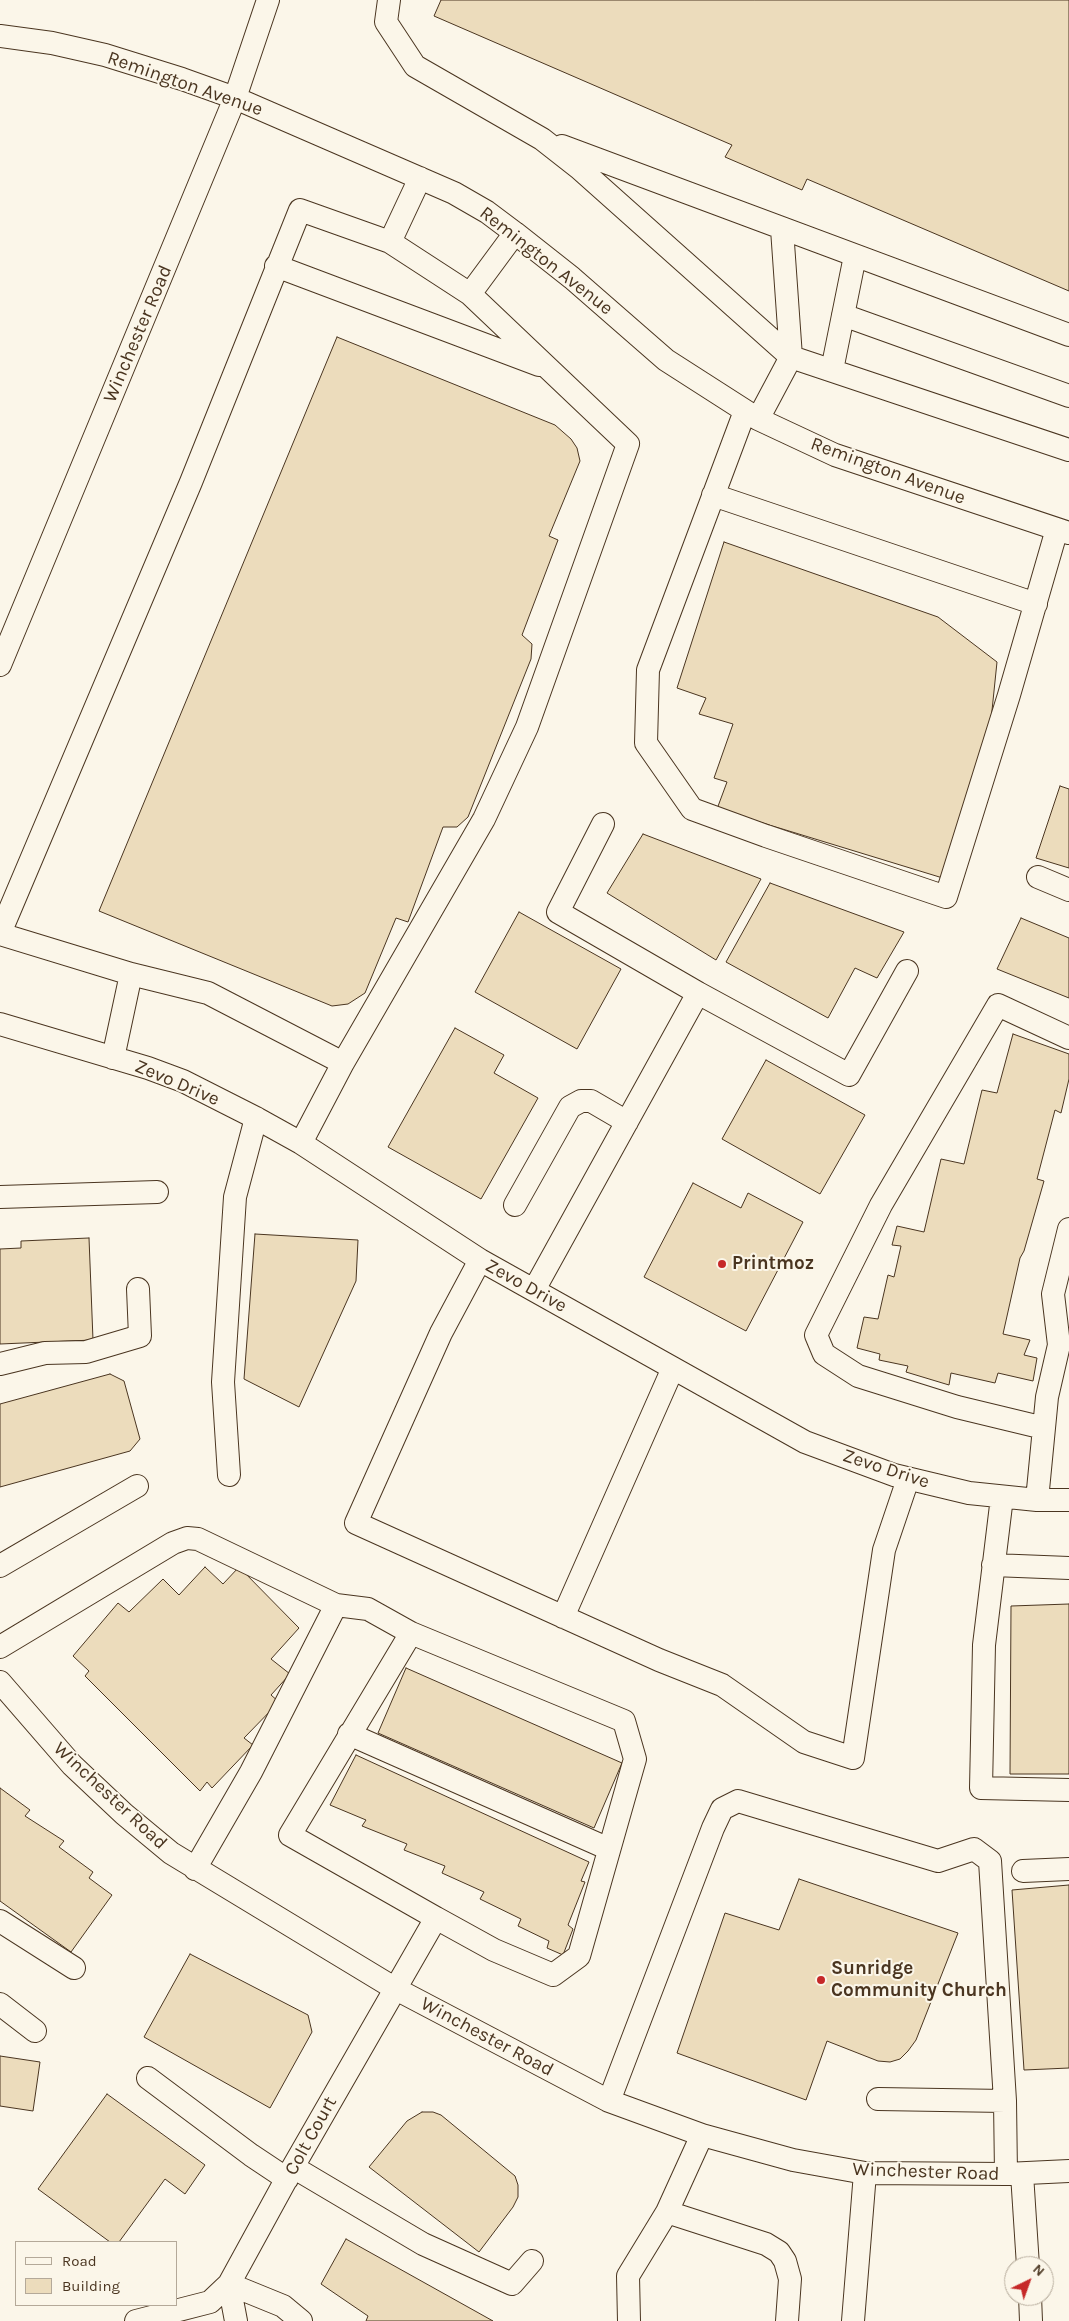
<!DOCTYPE html>
<style>
body{margin:0}
#map{position:relative;width:1069px;height:2321px;overflow:hidden;background:#fbf6e9;font-family:Karla,sans-serif}
canvas{display:block}
.legend{position:absolute;left:15px;top:2241px;width:162px;height:65px;box-sizing:border-box;background:#fbf6e9;border:1px solid #b4a999;margin:0;padding:6px 9px;list-style:none;font-size:15px;color:#4a3520}
.legend li{display:flex;align-items:center;gap:10px;height:25px}
.legend b{width:25px;border:1px solid #b4a999}
.north{position:absolute;left:1004px;top:2256px;width:50px;height:50px;box-sizing:border-box;background:#fbf6e9;border:1px solid #b4a999;border-radius:50%;rotate:42deg;font-size:14px;font-weight:700;line-height:20px;text-align:center;color:#4a3520}
.north::after{content:'';display:block;margin:auto;width:18px;height:22px;background:#c62828;clip-path:polygon(50% 0,100% 100%,50% 72%,0 100%)}
</style>
<div id="map">
<canvas width="1069" height="2321"></canvas>
<ul class="legend">
<li><b style="height:6px;background:#fbf6e9"></b>Road</li>
<li><b style="height:14px;background:#ecdcbc"></b>Building</li>
</ul>
<div class="north">N</div>
</div>
<script>
const ctx = document.querySelector('canvas').getContext('2d');
ctx.lineJoin = 'round';
function paint(path, color) { ctx.fillStyle = color; ctx.fill(path, 'evenodd'); }
const poly = rows => new Path2D(rows.map(r => 'M' + r).join(''));
function trace(path, color, width, dash) { ctx.strokeStyle = color; ctx.lineWidth = width; ctx.lineCap = dash ? 'butt' : 'round'; ctx.setLineDash(dash || []); ctx.stroke(path); }
function write(font, color, halo, rows, align = 'center') {
  ctx.font = font + ' Karla,sans-serif'; ctx.lineWidth = 4; ctx.setLineDash([]); ctx.textBaseline = 'middle'; ctx.strokeStyle = halo; ctx.fillStyle = color; for (const [text, x, y, turn = 0] of rows) {
    ctx.save(); ctx.translate(x, y); ctx.rotate((+turn || 0) * Math.PI / 180); ctx.textAlign = isNaN(turn) ? turn : align; if (halo) ctx.strokeText(text, 0, 0); ctx.fillText(text, 0, 0); ctx.restore();
  }
}
const building = poly([
 [441,0,1069,0,1069,291,807,179,802,190,725,157,732,145,434,16,441,0],
 [337,337,555,425,571,439,577,448,580,461,549,536,558,540,522,635,532,644,531,659,468,817,457,827,443,827,408,922,396,918,365,993,348,1004,332,1006,99,911,337,337],
 [724,542,938,617,997,662,987,759,946,879,717,809,727,782,714,778,733,724,699,714,706,698,677,688,724,542],
 [1060,786,1069,789,1069,868,1036,858,1060,786],
 [643,834,761,879,716,960,607,893,643,834],
 [770,883,904,932,877,978,855,968,828,1018,726,962,770,883],
 [519,912,621,969,577,1049,475,992,519,912],
 [1021,918,1069,938,1069,998,997,969,1021,918],
 [455,1028,504,1055,494,1073,538,1098,481,1199,388,1147,455,1028],
 [1013,1034,1069,1054,1069,1079,1061,1113,1055,1110,1037,1179,1044,1181,1024,1251,1020,1258,1003,1334,1030,1340,1024,1355,1037,1358,1033,1381,998,1373,995,1383,951,1373,949,1385,906,1372,908,1366,879,1360,880,1354,857,1348,864,1317,878,1319,888,1275,894,1277,901,1246,892,1245,897,1226,924,1232,941,1159,964,1164,982,1090,997,1093,1013,1034],
 [766,1060,865,1115,820,1194,722,1139,766,1060],
 [693,1183,741,1208,748,1193,803,1222,746,1331,644,1277,693,1183],
 [255,1234,358,1240,356,1281,299,1407,244,1379,255,1234],
 [89,1238,93,1340,0,1344,0,1249,21,1248,21,1241,89,1238],
 [110,1374,124,1381,140,1439,130,1451,0,1487,0,1404,110,1374],
 [205,1567,223,1584,239,1567,299,1628,271,1659,290,1674,271,1695,279,1702,244,1738,253,1745,212,1788,207,1782,200,1791,85,1676,89,1671,73,1656,118,1603,129,1612,163,1579,179,1595,205,1567],
 [1069,1604,1069,1774,1010,1774,1011,1606,1069,1604],
 [406,1668,622,1763,594,1828,378,1733,406,1668],
 [356,1755,589,1862,581,1881,585,1882,568,1925,573,1929,563,1955,547,1948,549,1941,518,1926,521,1919,480,1899,484,1892,442,1873,445,1866,404,1850,407,1844,362,1826,366,1820,330,1805,356,1755],
 [0,1788,30,1810,25,1816,64,1841,59,1847,93,1872,89,1878,112,1895,71,1952,0,1901,0,1788],
 [799,1879,958,1933,916,2040,908,2051,900,2059,890,2062,878,2061,827,2041,806,2100,677,2053,725,1913,779,1930,799,1879],
 [1069,1885,1069,2068,1024,2070,1012,1890,1069,1885],
 [190,1954,308,2015,312,2032,270,2108,144,2037,190,1954],
 [0,2056,40,2062,33,2111,0,2106,0,2056],
 [107,2094,205,2165,185,2194,165,2179,119,2242,110,2242,38,2189,107,2094],
 [422,2112,433,2112,441,2115,515,2176,518,2185,518,2197,513,2207,479,2252,369,2167,407,2121,422,2112],
 [346,2239,493,2321,366,2321,368,2316,321,2284,346,2239]
]);
paint(building, '#ecdcbc');
trace(building, '#4a3520', 1);
const minor = poly([
 [389,0,386,22,415,66,542,139,579,168,791,357,758,419],
 [0,36,52,43,105,55,182,79,235,98,454,193,487,212,515,233,572,278,666,360,758,419,835,455,1069,533],
 [562,146,1069,335],
 [782,229,791,357,1069,450],
 [390,242,420,178],
 [276,266,539,365],
 [470,294,515,233],
 [843,315,1069,396],
 [832,370,855,256],
 [745,411,648,670,646,743,692,809,766,836,946,897,1009,695,1057,529],
 [713,495,1036,604],
 [0,665,235,98,268,0],
 [603,824,558,912,698,993,849,1075,907,971],
 [1038,877,1069,890],
 [0,933,191,482,300,210,390,242,470,294,628,444,527,727,484,819,343,1063,301,1143],
 [0,934,131,974,113,1058],
 [131,974,208,993,343,1063],
 [0,1024,148,1068,183,1081,256,1118,301,1143,480,1260,805,1442,894,1475,969,1493,1037,1500,1069,1500],
 [0,1197,157,1192],
 [515,1205,570,1107,581,1101,591,1101,627,1122],
 [480,1260,441,1333,356,1523,659,1660,722,1685,804,1742,853,1758,884,1550,908,1479],
 [534,1290,698,993],
 [0,1364,45,1353,86,1352,140,1336,138,1289],
 [1044,1428,957,1407,858,1376,824,1354,816,1335,881,1205,998,1005,1069,1038],
 [229,1475,223,1382,235,1197,256,1118],
 [1002,1497,984,1645,981,1788,1069,1790],
 [1037,1500,1047,1397,1059,1345,1053,1294,1069,1229],
 [993,1565,1069,1568],
 [0,1566,137,1486],
 [336,1605,368,1609,411,1633],
 [563,1617,673,1368],
 [0,1647,173,1543,187,1538,198,1539,336,1605,251,1772,195,1869],
 [0,1682,72,1765,124,1814,171,1853,394,1988,609,2101,702,2135,793,2160,865,2173,1006,2174,1069,2171],
 [349,1734,609,1849],
 [1023,1871,1069,1869],
 [0,1921,74,1968],
 [0,2004,35,2031],
 [148,2078,251,2155,287,2179],
 [609,2101,713,1828,722,1809,738,1801,938,1861,974,1849,990,1861,1005,2101,878,2099],
 [1005,2101,1006,2174],
 [293,2167,423,2244,512,2284,532,2261],
 [1022,2174,1028,2266],
 [667,2212,766,2244,779,2252,785,2261,790,2279,787,2321],
 [229,2284,283,2306,301,2321],
 [229,2284,236,2321],
 [1030,2296,1031,2321],
 [136,2321,210,2302,229,2284,293,2167,436,1918,290,1835,411,1633,624,1721,635,1759,579,1956,553,1975,494,1950,436,1918],
 [629,2321,628,2276,667,2212,702,2135],
 [853,2321,865,2173]
]);
trace(minor, '#4a3520', 24);
trace(minor, '#fbf6e9', 22);
for (const [x, y, r, color] of [
 [722,1264,5,"#c62828"],
 [821,1980,5,"#c62828"]
]) { const dot = new Path2D(); dot.arc(x, y, r, 0, 2 * Math.PI); ctx.fillStyle = color; ctx.fill(dot); trace(dot, '#fbf6e9', 2); }
write('19px', '#4a3520', '#fbf6e9', [
 ["Remington Avenue",185,84,19],
 ["Remington Avenue",546,261,38],
 ["Winchester Road",138,334,-67],
 ["Remington Avenue",888,471,20],
 ["Zevo Drive",177,1083,23],
 ["Zevo Drive",526,1286,29],
 ["Zevo Drive",886,1469,18],
 ["Winchester Road",110,1796,43],
 ["Winchester Road",487,2037,28],
 ["Colt Court",311,2136,-61],
 ["Winchester Road",926,2172,2]
]);
write('bold 19px', '#4a3520', '#fbf6e9', [
 ["Printmoz",732,1264],
 ["Sunridge",831,1969],
 ["Community Church",831,1991]
], 'left');
</script>
